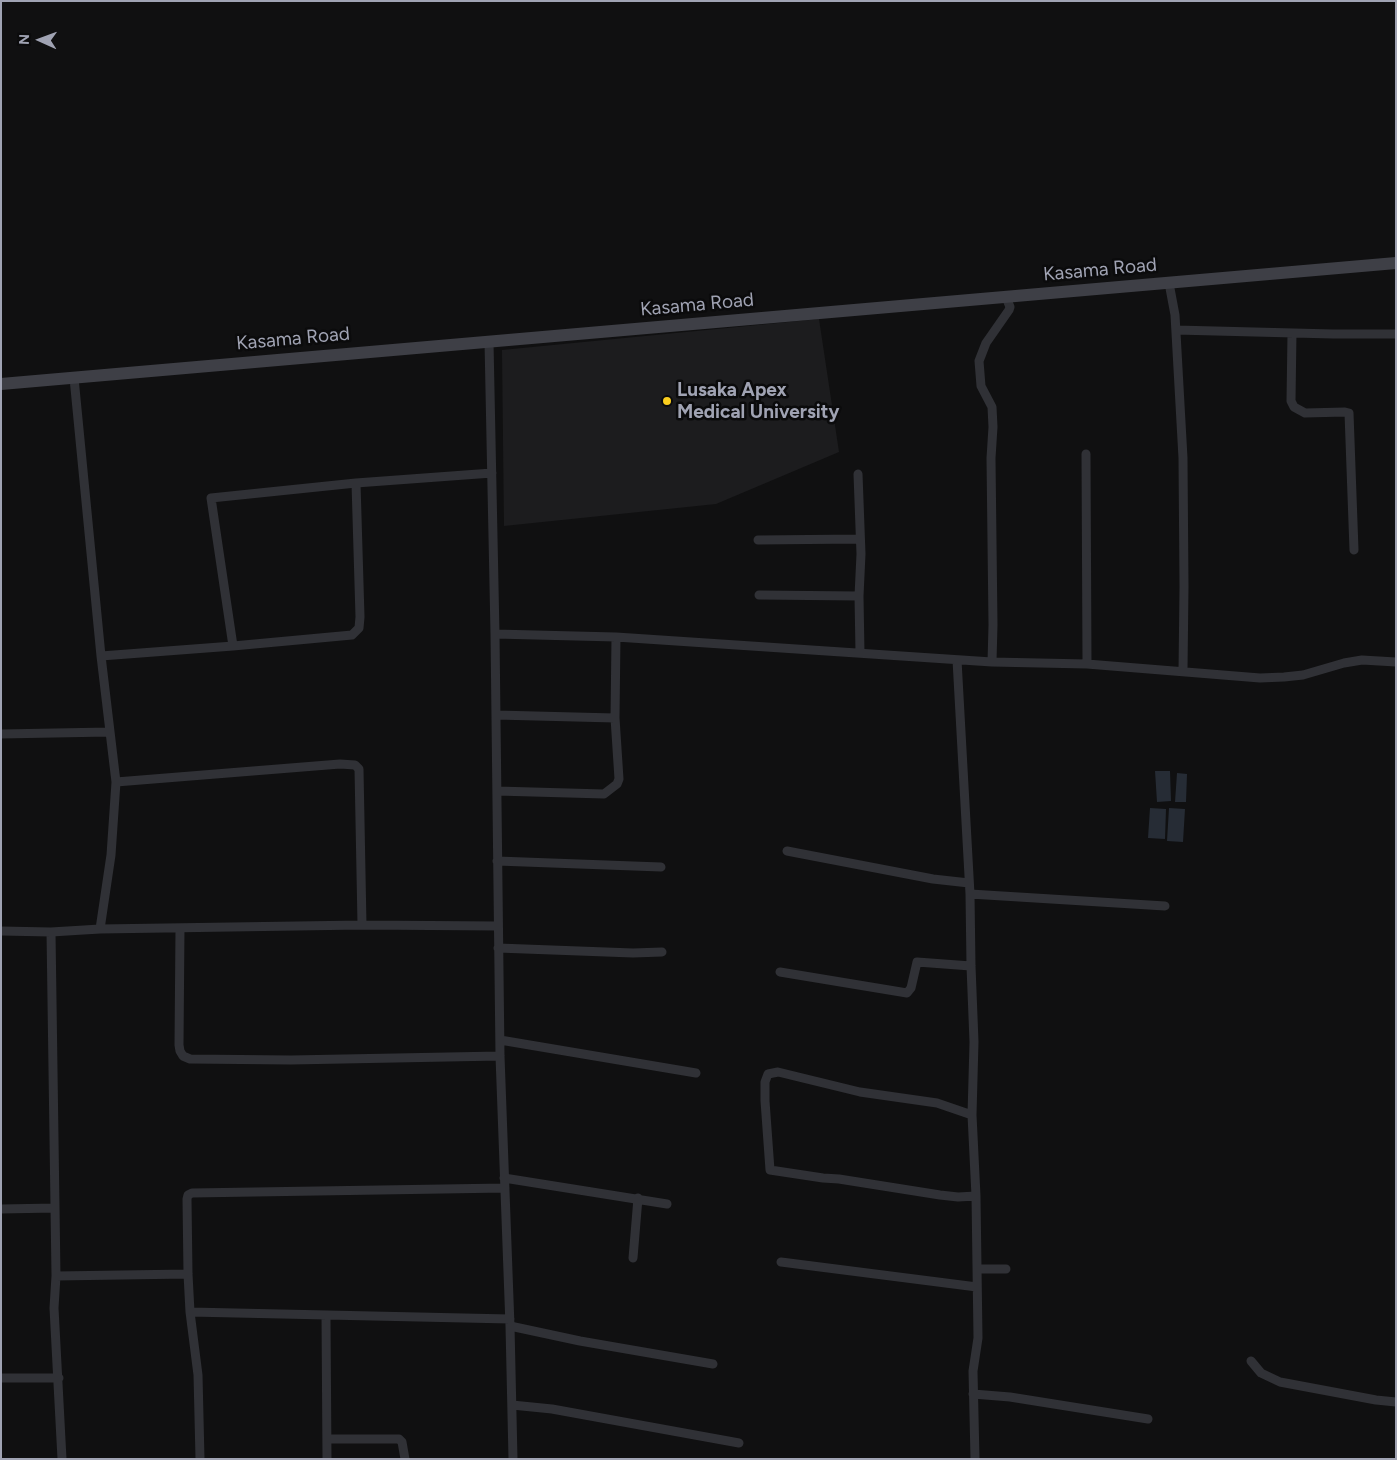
<!DOCTYPE html>
<style>
body{margin:0}
#map{position:relative;width:1397px;height:1460px;overflow:hidden;background:#101011;font-family:Figtree,sans-serif}
canvas{display:block}
.frame{position:absolute;inset:0;border:2px solid #a0a3b3;pointer-events:none}
.north{position:absolute;left:15px;top:15px;width:50px;height:50px;-webkit-text-stroke:4px #0b0b0c;paint-order:stroke;rotate:272deg;font-size:14px;font-weight:700;line-height:20px;text-align:center;color:#a0a3b3}
.north::after{content:'';display:block;margin:auto;width:18px;height:22px;background:#a0a3b3;clip-path:polygon(50% 0,100% 100%,50% 72%,0 100%)}
</style>
<div id="map">
<canvas width="1397" height="1460"></canvas>
<div class="frame"></div>
<div class="north">N</div>
</div>
<script>
const ctx = document.querySelector('canvas').getContext('2d');
ctx.lineJoin = 'round';
function paint(path, color) { ctx.fillStyle = color; ctx.fill(path, 'evenodd'); }
const poly = rows => new Path2D(rows.map(r => 'M' + r).join(''));
function trace(path, color, width, dash) { ctx.strokeStyle = color; ctx.lineWidth = width; ctx.lineCap = dash ? 'butt' : 'round'; ctx.setLineDash(dash || []); ctx.stroke(path); }
function write(font, color, halo, rows, align = 'center') {
  ctx.font = font + ' Figtree,sans-serif'; ctx.lineWidth = 5; ctx.setLineDash([]); ctx.textBaseline = 'middle'; ctx.strokeStyle = halo; ctx.fillStyle = color; for (const [text, x, y, turn = 0] of rows) {
    ctx.save(); ctx.translate(x, y); ctx.rotate((+turn || 0) * Math.PI / 180); ctx.textAlign = isNaN(turn) ? turn : align; if (halo) ctx.strokeText(text, 0, 0); ctx.fillText(text, 0, 0); ctx.restore();
  }
}
paint(poly([
 [819,319,839,452,716,504,504,526,502,350]
]), '#1c1c1e');
paint(poly([
 [1155,771,1170,771,1171,801,1157,802],
 [1177,773,1187,774,1186,802,1175,802],
 [1150,808,1166,809,1165,839,1148,838],
 [1169,808,1185,809,1183,842,1167,841]
]), '#262c35');
trace(poly([
 [1169,283,1175,315,1183,458,1184,587,1183,671],
 [1176,330,1333,334,1396,334],
 [1292,333,1291,401,1294,407,1305,413,1345,412,1349,413,1354,550],
 [489,342,495,634,500,1056,510,1326,513,1459],
 [74,378,101,656,116,782,111,855,100,929],
 [1086,454,1087,664],
 [858,474,861,554,859,596,860,653],
 [758,540,859,539],
 [759,595,859,596],
 [495,634,616,637,992,662,1087,664,1260,678,1284,677,1303,675,1344,663,1362,660,1396,662],
 [233,646,211,498,356,483,492,473],
 [101,656,233,646,352,635,359,628,360,617,356,483],
 [957,660,970,894,971,966,974,1042,972,1115,976,1196,978,1338,973,1371,975,1459],
 [992,662,993,625,991,458,993,427,992,407,981,386,979,361,986,343,1009,310,1010,307,1006,297],
 [496,715,615,718],
 [1,734,109,732],
 [116,782,340,764,355,765,359,769,362,925],
 [497,791,604,794,617,784,619,779,615,718,616,637],
 [787,851,933,879,969,883],
 [497,861,661,867],
 [970,894,1165,906],
 [180,928,179,1045,180,1051,183,1056,190,1059,291,1060,500,1056],
 [1,931,51,932,100,929,362,925,498,926],
 [51,932,56,1276,54,1308,62,1459],
 [498,948,633,953,662,952],
 [780,972,907,993,911,988,917,962,971,966],
 [500,1040,696,1073],
 [972,1115,937,1103,860,1092,778,1072,768,1074,765,1082,765,1101,770,1170,823,1178,839,1179,940,1195,958,1197,976,1196],
 [504,1178,667,1204],
 [505,1188,192,1193,188,1195,187,1199,188,1274,190,1312,510,1319],
 [1,1209,55,1208],
 [633,1258,638,1198],
 [781,1262,977,1287],
 [977,1269,1006,1269],
 [56,1276,188,1274],
 [190,1312,198,1375,200,1459],
 [326,1316,327,1459],
 [510,1326,580,1341,713,1364],
 [1251,1361,1261,1373,1280,1382,1376,1400,1396,1402],
 [1,1378,59,1378],
 [973,1394,1010,1397,1148,1419],
 [512,1405,552,1409,739,1443],
 [327,1439,399,1439,402,1442,405,1459]
]), '#303136', 9);
trace(poly([
 [1,384,1396,263]
]), '#3e3f46', 12);
for (const [x, y, r, color] of [
 [667,401,5,"#fbce1e"]
]) { const dot = new Path2D(); dot.arc(x, y, r, 0, 2 * Math.PI); ctx.fillStyle = color; ctx.fill(dot); trace(dot, '#0b0b0c', 2); }
write('19px', '#a0a3b3', '#0b0b0c', [
 ["Kasama Road",1100,270,-5],
 ["Kasama Road",697,305,-5],
 ["Kasama Road",293,339,-5]
]);
write('bold 19px', '#a0a3b3', '#0b0b0c', [
 ["Lusaka Apex",677,390],
 ["Medical University",677,412]
], 'left');
</script>
